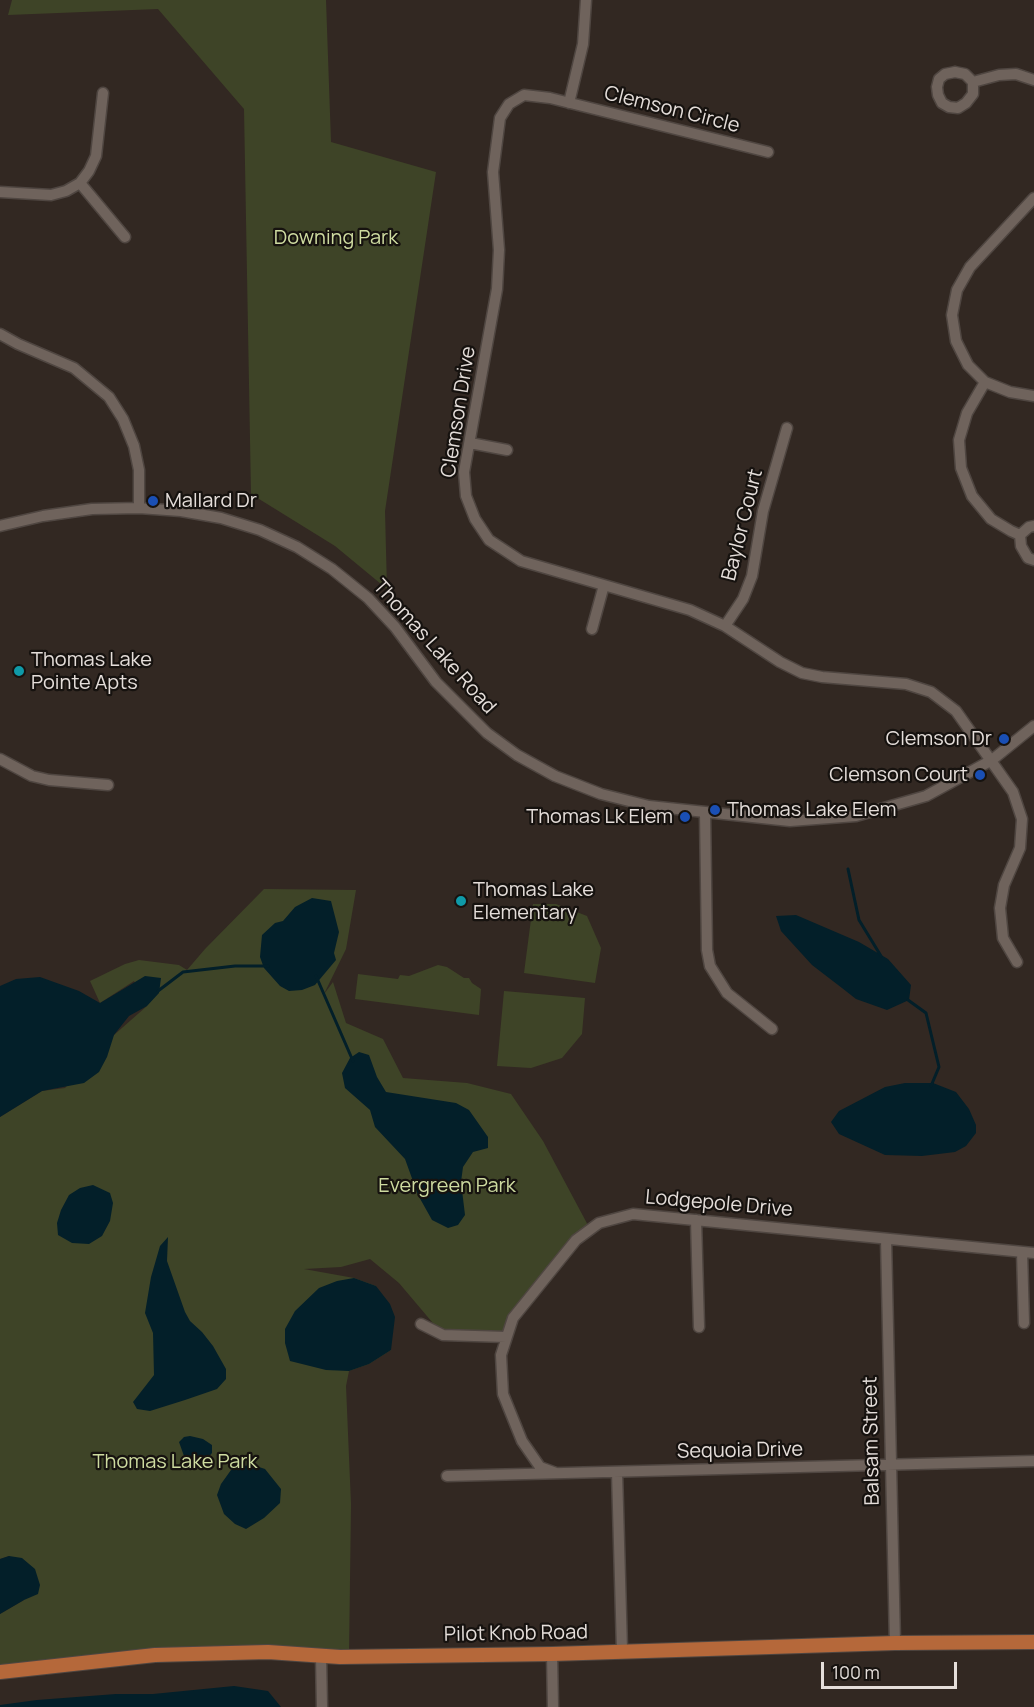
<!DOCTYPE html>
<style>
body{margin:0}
#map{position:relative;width:1034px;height:1707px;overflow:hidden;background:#322822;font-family:Manrope,sans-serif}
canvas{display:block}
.scale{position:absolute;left:821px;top:1662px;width:136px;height:27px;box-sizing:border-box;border:3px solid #e5deda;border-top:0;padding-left:8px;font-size:18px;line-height:21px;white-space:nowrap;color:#e5deda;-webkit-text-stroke:4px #16120f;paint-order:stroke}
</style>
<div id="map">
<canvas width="1034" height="1707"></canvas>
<div class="scale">100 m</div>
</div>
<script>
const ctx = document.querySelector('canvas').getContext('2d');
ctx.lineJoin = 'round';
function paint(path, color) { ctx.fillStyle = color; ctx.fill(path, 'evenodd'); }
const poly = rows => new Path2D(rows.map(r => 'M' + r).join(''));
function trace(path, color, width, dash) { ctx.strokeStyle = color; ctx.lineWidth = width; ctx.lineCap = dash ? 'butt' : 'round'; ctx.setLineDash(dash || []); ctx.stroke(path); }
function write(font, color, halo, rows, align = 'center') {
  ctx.font = font + ' Manrope,sans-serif'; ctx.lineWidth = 4.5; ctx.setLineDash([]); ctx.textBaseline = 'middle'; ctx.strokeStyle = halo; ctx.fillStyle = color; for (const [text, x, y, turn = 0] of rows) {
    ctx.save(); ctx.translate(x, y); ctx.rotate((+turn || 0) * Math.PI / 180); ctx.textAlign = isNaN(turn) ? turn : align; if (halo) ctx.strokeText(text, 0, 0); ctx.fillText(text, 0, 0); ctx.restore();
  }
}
paint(poly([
 [12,0,326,0,331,142,436,172,385,511,387,589,335,546,251,494,244,109,158,9,8,15],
 [264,889,356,890,346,949,324,994,333,982,346,1023,383,1039,403,1078,467,1083,511,1094,543,1141,590,1229,572,1245,506,1337,443,1335,399,1283,370,1259,341,1267,304,1269,354,1278,376,1286,391,1350,369,1364,349,1371,346,1386,351,1504,349,1656,237,1653,0,1671,0,1614,24,1600,9,1556,0,1559,0,1117,42,1091,65,1088,114,1035,147,1006,134,981,100,1003,90,981,125,964,139,960,179,965,187,970,205,949],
 [533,904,556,904,587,916,601,948,595,983,524,973],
 [438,965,447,967,464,978,469,978,472,983,481,989,479,1015,355,999,358,974,398,979,400,975,409,976],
 [504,991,585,998,582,1034,562,1058,531,1068,497,1066]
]), '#3e4427');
paint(poly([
 [312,898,331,901,339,932,334,953,336,960,315,985,302,990,289,991,280,986,264,968,260,957,262,935,275,923,283,921,295,907],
 [796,915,859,942,888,959,911,985,909,1000,887,1010,856,999,842,988,812,965,781,931,776,916],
 [145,976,161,978,159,993,147,1006,129,1016,114,1035,107,1057,99,1072,84,1083,42,1091,0,1117,0,986,16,979,40,977,79,991,100,1003],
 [359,1052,369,1055,377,1077,386,1092,456,1103,469,1110,488,1137,488,1148,473,1152,463,1167,461,1182,465,1215,458,1225,448,1228,432,1220,418,1195,405,1159,375,1127,370,1110,345,1088,342,1073,350,1058],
 [905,1083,933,1083,956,1092,969,1109,976,1125,976,1133,966,1146,955,1152,922,1156,885,1155,839,1134,831,1122,839,1111,885,1087],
 [93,1185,110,1193,113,1203,110,1221,102,1236,89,1244,72,1243,58,1235,57,1223,61,1210,69,1195,80,1188],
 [168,1237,167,1261,185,1312,190,1321,202,1332,213,1346,226,1369,226,1379,217,1389,185,1400,150,1411,137,1409,133,1402,154,1375,153,1333,145,1313,151,1277,160,1246],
 [354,1278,376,1286,390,1304,395,1317,391,1350,369,1364,349,1371,326,1370,290,1361,285,1343,285,1329,295,1311,319,1288,337,1281],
 [190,1436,203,1439,212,1445,212,1453,204,1462,197,1463,184,1456,179,1442,184,1437],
 [253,1465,265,1469,281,1489,280,1503,264,1518,246,1529,235,1524,224,1514,217,1495,221,1484,231,1470,242,1466],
 [9,1556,22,1558,35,1569,40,1585,38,1594,24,1600,0,1614,0,1559],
 [234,1686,268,1691,281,1707,0,1707,0,1705,37,1700,116,1694,153,1694]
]), '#031f29');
trace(poly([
 [848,869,859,920,881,956],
 [316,976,353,1061],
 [158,991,183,972,235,966,268,966],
 [908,1000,926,1013,939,1067,931,1086]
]), '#031f29', 3);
const minor = poly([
 [955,72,965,74,973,82,973,94,966,103,958,108,949,107,942,103,938,95,937,87,939,79,945,74,955,72],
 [973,82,999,75,1016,74,1034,80],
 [569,103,583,44,586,0],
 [768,152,550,98,524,95,509,104,500,118,493,172,499,250,497,289,464,472,466,496,475,519,489,540,521,561,690,610,725,626,780,662,802,673,822,677,906,684,931,692,956,711,1013,792,1022,819,1020,848,1004,885,1000,908,1003,938,1017,962],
 [80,183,125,237],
 [0,192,51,195,66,191,80,183,89,171,96,156,103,93],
 [1034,198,970,267,957,290,952,315,956,341,968,365,985,382,1010,392,1034,396],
 [0,334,18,344,74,368,109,397,123,419,134,446,139,470,139,508],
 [985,382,967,413,959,440,961,468,972,496,991,519,1011,531,1020,535],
 [470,443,507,450],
 [0,526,43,516,92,509,139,508,181,511,221,518,260,530,297,547,332,569,368,598,395,627,436,682,487,733,517,755,555,776,601,794,649,806,790,821,856,816,926,796,992,760,1034,726],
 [1020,535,1021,546,1028,558,1034,560],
 [1020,535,1029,527,1034,526],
 [725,626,743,599,752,576,763,511,787,428],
 [592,629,604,585],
 [0,759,32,776,49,780,108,785],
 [705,813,707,950,710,966,727,993,772,1029],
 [696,1220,699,1327],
 [886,1239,895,1643],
 [1022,1252,1024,1323],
 [421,1324,443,1335,506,1337],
 [617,1472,622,1650],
 [556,1473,540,1467,522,1441,503,1394,501,1355,513,1318,576,1240,599,1223,633,1214,1034,1253],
 [447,1476,1034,1461],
 [552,1654,553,1707],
 [321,1656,322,1707]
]);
const major = poly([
 [0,1672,155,1655,268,1652,340,1657,552,1654,895,1643,1034,1642]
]);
trace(minor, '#4f4641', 13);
trace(major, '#4f4641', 16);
trace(minor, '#6f635c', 10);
trace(major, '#b5683a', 14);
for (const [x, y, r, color] of [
 [153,501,6,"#1a4fb4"],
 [19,671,6,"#0f9aa8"],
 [1004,739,6,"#1a4fb4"],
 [980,775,6,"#1a4fb4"],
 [715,810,6,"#1a4fb4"],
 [685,817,6,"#1a4fb4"],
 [461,901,6,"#0f9aa8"]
]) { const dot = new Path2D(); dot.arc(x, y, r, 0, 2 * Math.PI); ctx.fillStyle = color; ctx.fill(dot); trace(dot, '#16120f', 2); }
write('20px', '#e5deda', '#16120f', [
 ["Clemson Circle",672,110,14],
 ["Clemson Drive",459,412,-81],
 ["Baylor Court",743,525,-76],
 ["Thomas Lake Road",434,647,48],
 ["Lodgepole Drive",719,1204,5],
 ["Balsam Street",872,1441,-91],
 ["Sequoia Drive",740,1451,-1],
 ["Pilot Knob Road",516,1634,-1]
]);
write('20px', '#cedba0', '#16120f', [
 ["Downing Park",336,238],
 ["Evergreen Park",447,1186],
 ["Thomas Lake Park",175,1462]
]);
write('20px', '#e5deda', '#16120f', [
 ["Mallard Dr",165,501],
 ["Thomas Lake",31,660],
 ["Pointe Apts",31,683],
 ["Clemson Dr",992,739,"right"],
 ["Clemson Court",968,775,"right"],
 ["Thomas Lake Elem",727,810],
 ["Thomas Lk Elem",673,817,"right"],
 ["Thomas Lake",473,890],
 ["Elementary",473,913]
], 'left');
</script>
